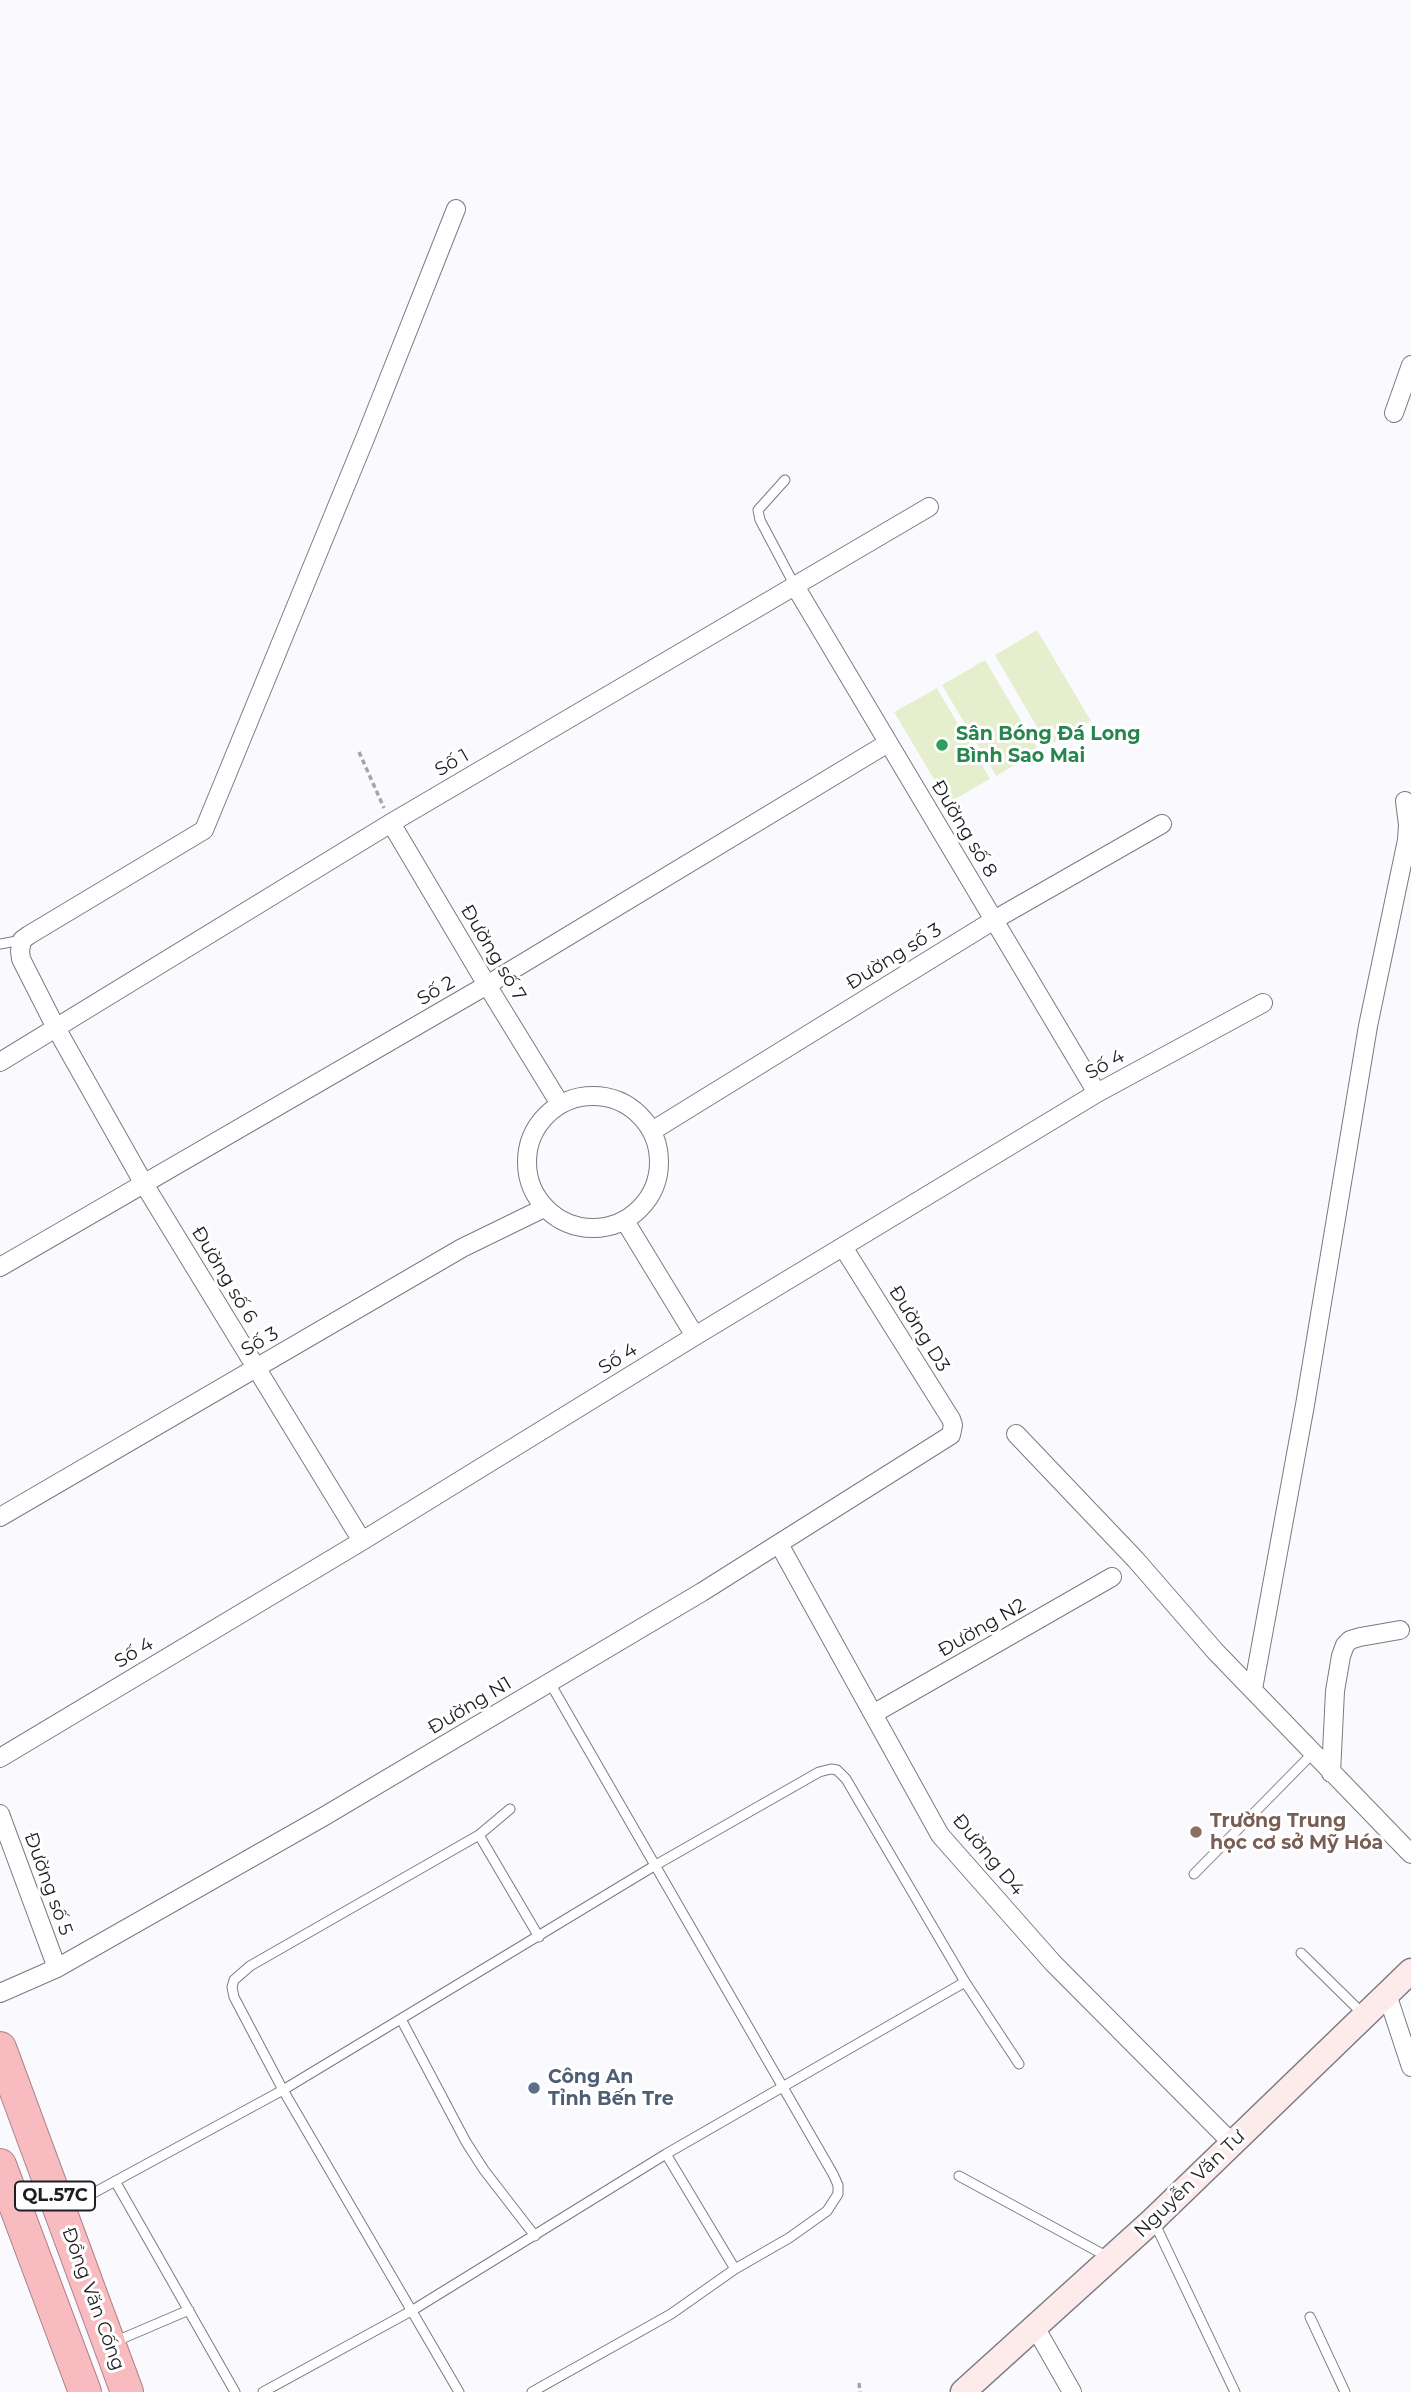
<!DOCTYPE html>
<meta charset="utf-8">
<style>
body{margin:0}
canvas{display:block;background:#fafafe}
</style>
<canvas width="1411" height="2392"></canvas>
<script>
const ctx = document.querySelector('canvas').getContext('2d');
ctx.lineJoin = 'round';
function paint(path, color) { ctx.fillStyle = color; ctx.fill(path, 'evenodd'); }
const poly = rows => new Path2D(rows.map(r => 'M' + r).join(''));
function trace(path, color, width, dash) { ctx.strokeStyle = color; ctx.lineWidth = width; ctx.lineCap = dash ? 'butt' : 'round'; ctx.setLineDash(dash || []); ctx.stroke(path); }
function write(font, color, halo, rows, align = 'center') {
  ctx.font = font + ' Montserrat,sans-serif'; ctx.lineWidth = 6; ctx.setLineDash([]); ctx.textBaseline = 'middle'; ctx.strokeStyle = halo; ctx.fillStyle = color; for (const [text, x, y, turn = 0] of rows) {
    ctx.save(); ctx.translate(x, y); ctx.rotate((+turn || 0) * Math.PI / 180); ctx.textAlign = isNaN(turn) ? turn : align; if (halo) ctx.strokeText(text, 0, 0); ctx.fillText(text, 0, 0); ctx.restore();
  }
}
paint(poly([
 [1037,630,1091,721,1048,746,995,655],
 [985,660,1039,751,996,776,942,685],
 [937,688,990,779,948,803,894,712]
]), '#e5efce');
const lane = poly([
 [785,480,758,510,760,520,795,586],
 [0,944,22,940],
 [479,1835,510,1809],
 [1194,1874,1313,1753],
 [1301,1953,1363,2014],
 [401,2019,466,2142,484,2170,535,2236],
 [666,2154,735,2269],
 [959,2176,1108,2257],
 [115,2181,235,2392],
 [64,2209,283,2090,654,1866,819,1772,831,1769,837,1770,846,1779,965,1982,1019,2064],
 [1154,2222,1235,2392],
 [1310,2317,1345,2392],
 [114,2342,189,2310],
 [263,2392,413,2310,666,2154,965,1982],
 [459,2392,283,2090,234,1997,232,1987,234,1980,250,1966,479,1835,539,1937],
 [532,2392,671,2314,735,2269,789,2238,827,2211,838,2194,838,2185,833,2174,550,1683]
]);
const street = poly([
 [1394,413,1411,365],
 [795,586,1097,1093],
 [391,823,487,985,560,1104],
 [0,1062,391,823,929,507],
 '527 1162a66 66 0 1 1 132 0a66 66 0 1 1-132 0Z',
 [652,1131,994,920,1162,824],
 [625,1221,695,1336],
 [0,1267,487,985,888,743],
 [1016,1434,1136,1560,1215,1651,1411,1854],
 [0,1517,462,1248,544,1208],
 [362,1541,144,1184,56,1028,21,959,20,951,22,940,29,935,204,830,366,436,456,209],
 [779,1544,940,1835,1053,1963,1232,2143],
 [1253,1689,1305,1405,1368,1026,1407,840,1408,825,1405,801],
 [873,1714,1112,1577],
 [0,1758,362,1541,695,1336,1097,1093,1263,1003],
 [1331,1773,1335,1691,1341,1656,1345,1645,1350,1640,1360,1637,1400,1630],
 [0,1814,57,1968],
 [0,1993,57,1968,323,1817,702,1592,951,1435,953,1425,951,1419,843,1247],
 [1387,1994,1411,2067],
 [1035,2327,1072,2392]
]);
const secondary = poly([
 [963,2392,1153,2220,1411,1971]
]);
const highway = poly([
 [0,2048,127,2392],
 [0,2165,85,2392]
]);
trace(lane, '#7b7a83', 11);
trace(street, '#7b7a83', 20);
trace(secondary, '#7b7a83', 27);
trace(highway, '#ab8489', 34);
trace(poly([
 [359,752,384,808],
 [859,2383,860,2392]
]), '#a5a5a9', 3.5, [5, 3.5]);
trace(lane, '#fff', 9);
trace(street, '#fff', 18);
trace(secondary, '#fdebec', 24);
trace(highway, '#f7bbc0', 32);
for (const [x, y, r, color] of [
 [942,745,7,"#2e9e5b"],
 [1196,1832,7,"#8d6e63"],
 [534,2088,7,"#5c6f8a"]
]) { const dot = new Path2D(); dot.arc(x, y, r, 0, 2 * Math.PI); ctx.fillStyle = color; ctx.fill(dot); trace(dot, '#fff', 2.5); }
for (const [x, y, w] of [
 [55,2196,80]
]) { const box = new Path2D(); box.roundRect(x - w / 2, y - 14.5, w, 29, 5); ctx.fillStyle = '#fff'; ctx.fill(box); trace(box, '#1e1e22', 2); }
write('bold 18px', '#1e1e22', null, [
 ["QL.57C",55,2196]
]);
write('bold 19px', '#27864d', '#fff', [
 ["Sân Bóng Đá Long",956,734],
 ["Bình Sao Mai",956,756]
], 'left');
write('19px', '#1e1e22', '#fff', [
 ["Số 1",452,763,-30],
 ["Đường số 8",964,829,59],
 ["Đường số 7",493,953,59],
 ["Đường số 3",894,957,-32],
 ["Số 2",436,991,-30],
 ["Số 4",1105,1065,-29],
 ["Đường số 6",224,1275,59],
 ["Đường D3",919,1329,58],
 ["Số 3",260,1342,-30],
 ["Số 4",618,1359,-32],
 ["Đường N2",982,1628,-30],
 ["Số 4",134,1653,-31],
 ["Đường N1",470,1706,-31],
 ["Đường D4",988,1855,50],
 ["Đường số 5",48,1884,70],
 ["Nguyễn Văn Tư",1190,2184,-44],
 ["Đồng Văn Cống",93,2299,70]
]);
write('bold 19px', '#785e54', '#fff', [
 ["Trường Trung",1210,1821],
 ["học cơ sở Mỹ Hóa",1210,1843]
], 'left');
write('bold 19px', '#4e5e75', '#fff', [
 ["Công An",548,2077],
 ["Tỉnh Bến Tre",548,2099]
], 'left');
</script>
